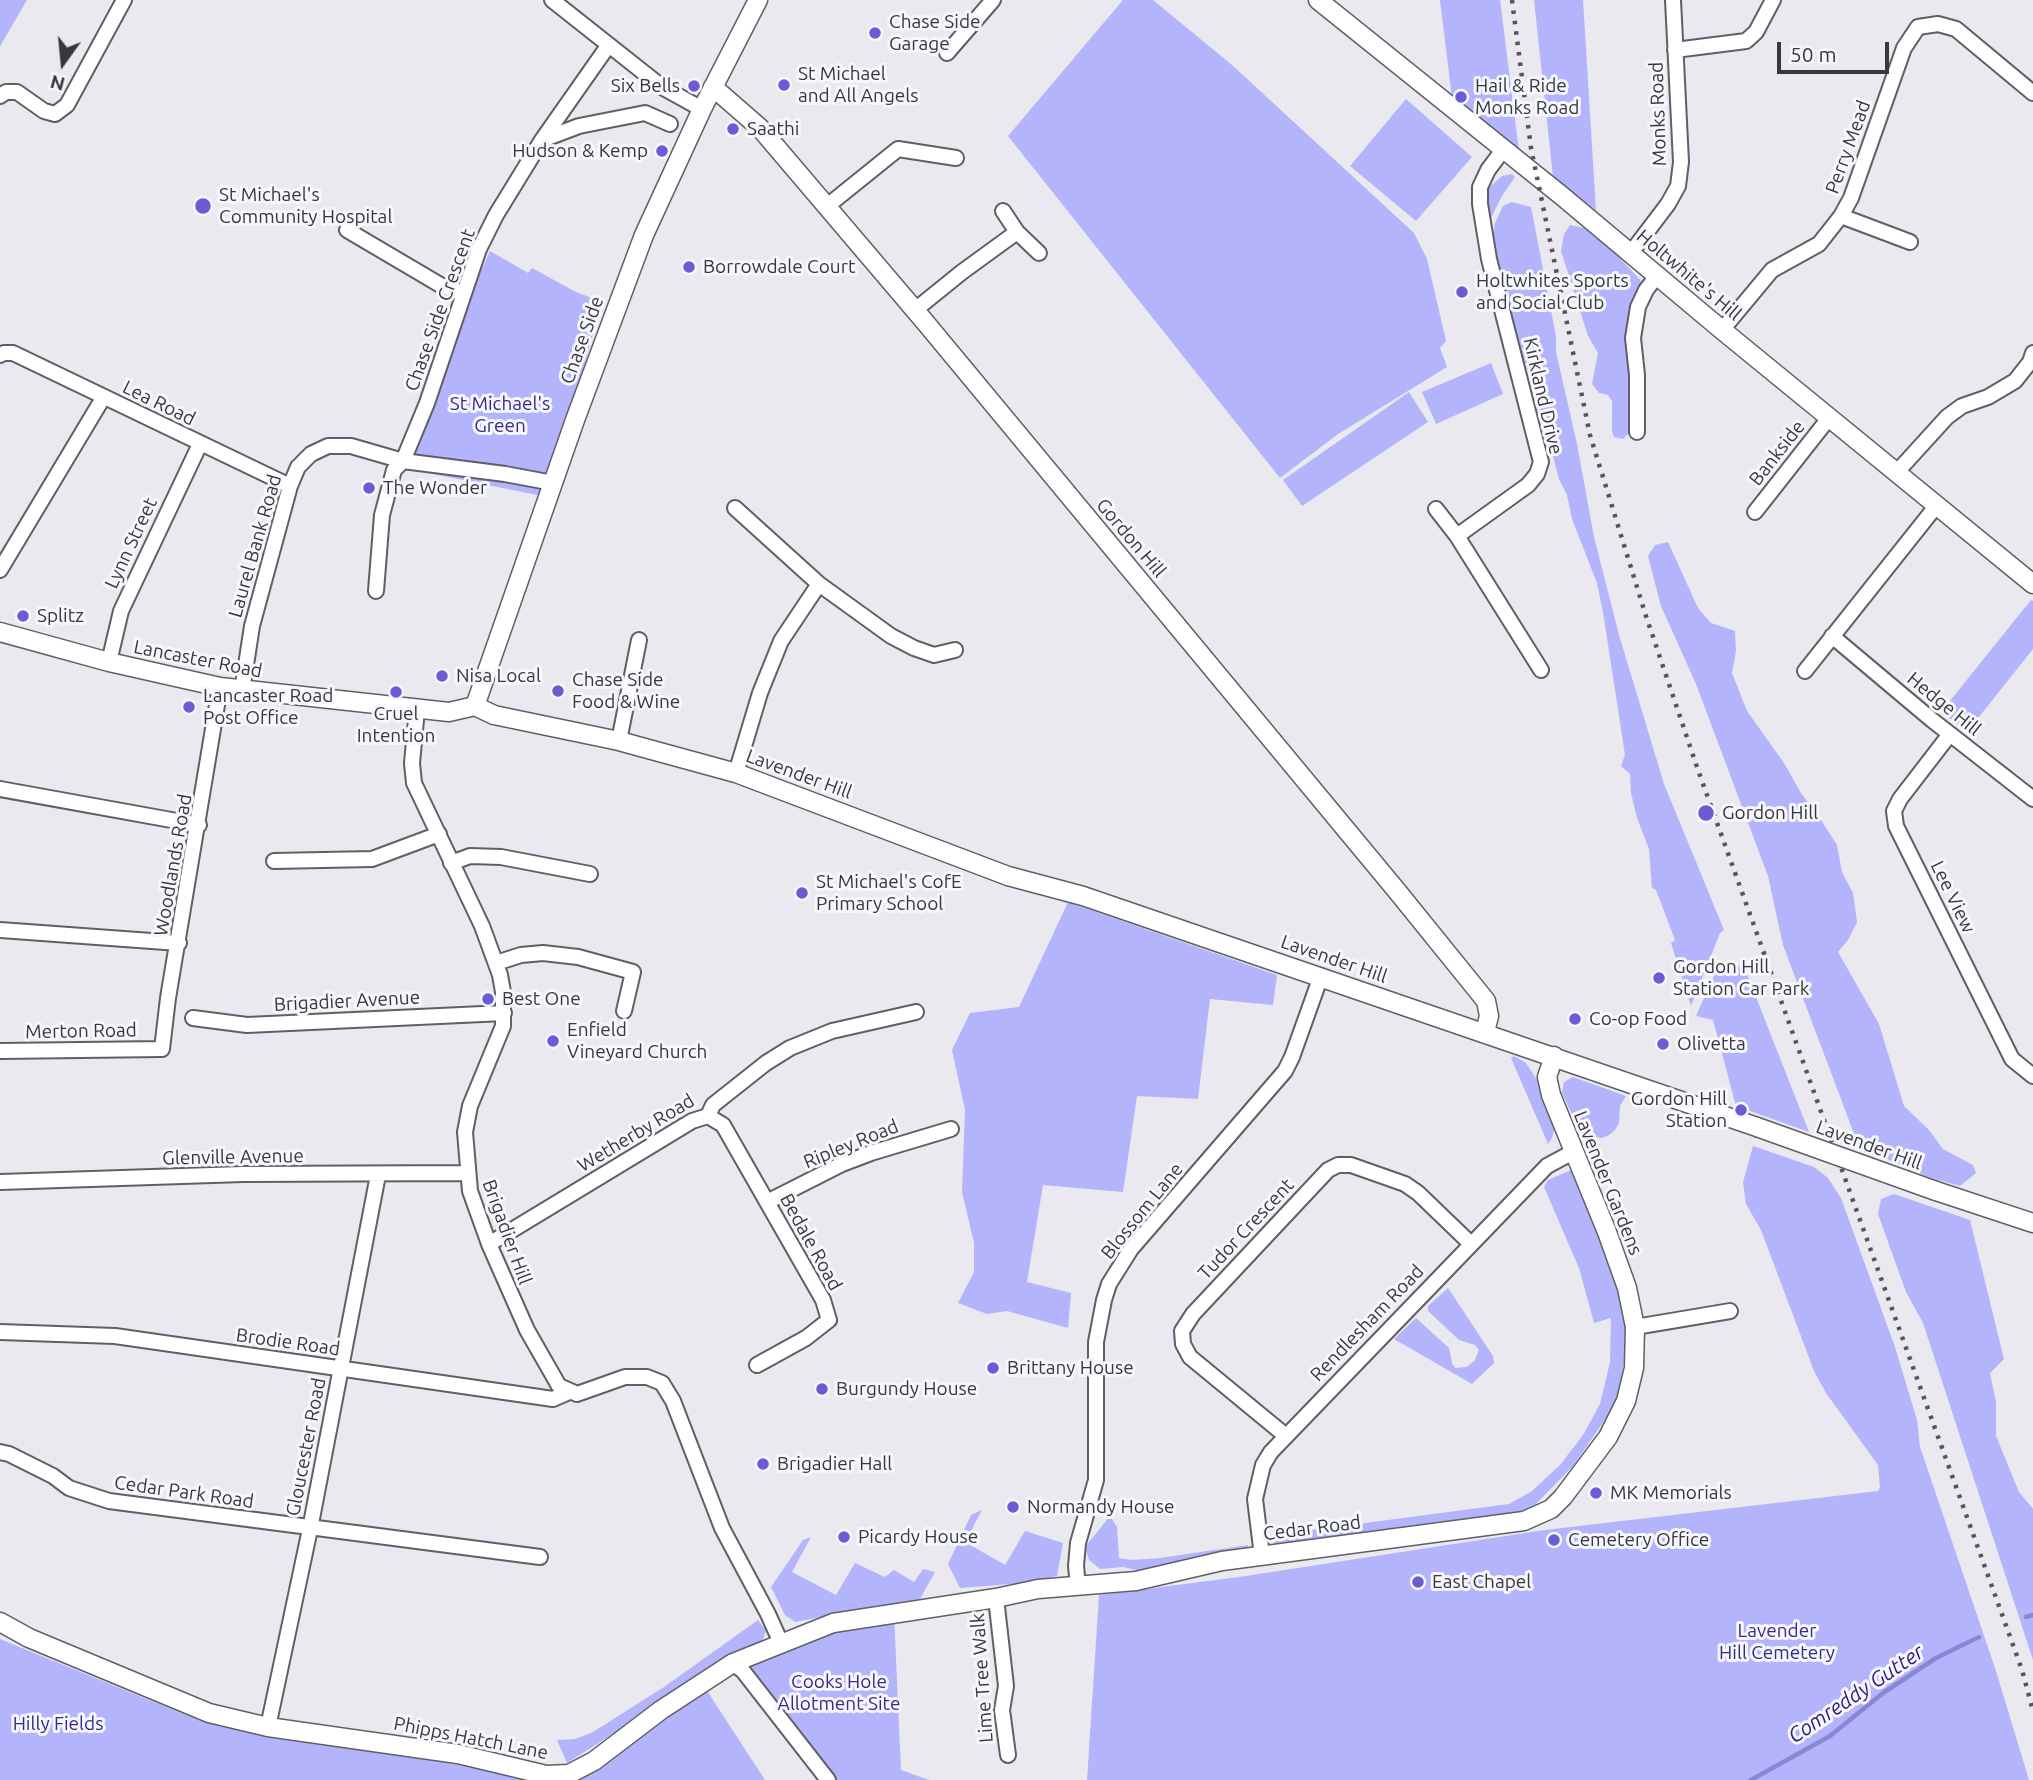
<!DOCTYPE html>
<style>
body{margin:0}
#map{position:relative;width:2033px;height:1780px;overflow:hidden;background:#e9e9ef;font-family:Ubuntu,sans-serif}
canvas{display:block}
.north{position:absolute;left:28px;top:28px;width:70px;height:70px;-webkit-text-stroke:5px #f6f6fd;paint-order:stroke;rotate:195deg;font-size:19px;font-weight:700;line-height:28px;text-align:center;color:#37383a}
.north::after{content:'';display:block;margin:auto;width:24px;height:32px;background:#37383a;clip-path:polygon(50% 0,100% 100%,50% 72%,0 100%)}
.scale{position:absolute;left:1777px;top:42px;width:112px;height:32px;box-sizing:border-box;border:4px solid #37383a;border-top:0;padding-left:9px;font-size:21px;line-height:24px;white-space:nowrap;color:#37383a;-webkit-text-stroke:5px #f6f6fd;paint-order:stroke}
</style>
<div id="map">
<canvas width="2033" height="1780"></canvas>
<div class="north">N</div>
<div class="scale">50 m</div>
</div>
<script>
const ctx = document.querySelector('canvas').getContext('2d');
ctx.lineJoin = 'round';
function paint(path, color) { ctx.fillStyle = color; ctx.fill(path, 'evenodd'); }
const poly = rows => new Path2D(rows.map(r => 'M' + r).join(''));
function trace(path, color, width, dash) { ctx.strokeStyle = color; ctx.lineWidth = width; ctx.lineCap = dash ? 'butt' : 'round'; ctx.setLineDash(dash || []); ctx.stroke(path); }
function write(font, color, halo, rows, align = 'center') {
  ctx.font = font + ' Ubuntu,sans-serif'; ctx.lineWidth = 6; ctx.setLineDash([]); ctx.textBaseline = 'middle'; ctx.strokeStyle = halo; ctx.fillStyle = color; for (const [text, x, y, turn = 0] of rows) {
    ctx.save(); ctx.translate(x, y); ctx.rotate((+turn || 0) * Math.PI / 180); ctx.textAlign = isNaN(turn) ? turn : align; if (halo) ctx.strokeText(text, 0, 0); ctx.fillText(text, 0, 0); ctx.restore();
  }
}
paint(poly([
 [0,0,27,0,0,46],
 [1123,0,1153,0,1232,65,1414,233,1427,259,1446,341,1440,348,1447,367,1338,434,1280,478,1008,136],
 [1440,0,1500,0,1519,151,1452,98],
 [1534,0,1583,0,1596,210,1553,177],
 [1406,99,1472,157,1416,221,1350,166],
 [1512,174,1515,177,1502,196,1491,218,1486,204,1487,189,1502,176],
 [1512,202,1531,207,1556,336,1556,352,1577,444,1594,537,1619,635,1664,784,1724,930,1720,933,1691,1006,1671,943,1675,940,1656,890,1652,888,1649,849,1637,818,1631,793,1630,774,1621,766,1625,755,1603,612,1597,583,1572,519,1567,495,1559,479,1535,389,1514,334,1498,276,1493,235,1495,223,1503,206],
 [1570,225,1584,228,1618,256,1642,282,1632,299,1634,428,1623,439,1614,437,1612,431,1612,401,1608,395,1599,393,1592,384,1598,353,1588,336,1561,251,1564,234],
 [490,251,528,273,532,268,576,292,602,302,547,497,409,469,468,300],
 [1491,363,1503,394,1436,424,1422,392],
 [1409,392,1428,422,1302,506,1283,480],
 [1668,542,1698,608,1711,623,1735,631,1736,651,1732,673,1747,711,1784,763,1801,793,1821,820,1837,845,1842,872,1853,893,1857,922,1848,940,1838,952,1879,1024,1904,1106,1929,1130,1943,1149,1973,1165,1976,1173,1960,1186,1931,1178,1859,1147,1783,945,1768,876,1696,684,1661,606,1648,556,1655,545],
 [2031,600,2033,601,2033,649,1967,732,1941,712],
 [1068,902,1277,975,1273,1005,1210,999,1198,1099,1137,1096,1123,1192,1043,1185,1027,1282,1071,1293,1068,1328,1007,1311,987,1314,958,1303,974,1272,974,1243,962,1192,965,1110,952,1050,970,1013,1019,1007],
 [1720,962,1729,962,1745,969,1809,1132,1736,1106,1713,1020,1696,1016],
 [1514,1056,1526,1063,1537,1080,1555,1127,1552,1138,1548,1144,1511,1058],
 [1573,1077,1626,1096,1620,1106,1619,1123,1615,1130,1609,1135,1602,1138,1590,1136,1583,1138,1562,1093,1564,1082],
 [1753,1146,1814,1167,1828,1178,1841,1198,1895,1347,1917,1420,1920,1447,1996,1671,2029,1780,1087,1780,1099,1595,1239,1577,1545,1530,1878,1491,1880,1487,1878,1465,1826,1393,1814,1371,1761,1230,1746,1204,1743,1182],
 [1571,1170,1576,1174,1615,1279,1625,1318,1625,1352,1619,1396,1609,1414,1573,1466,1529,1511,1283,1546,1270,1541,1267,1536,1509,1504,1532,1491,1560,1465,1583,1435,1600,1404,1610,1362,1611,1318,1594,1323,1579,1268,1544,1187,1548,1180],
 [1894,1194,1970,1220,2004,1359,1990,1373,1996,1402,1996,1436,2019,1492,2033,1509,2033,1660,1923,1323,1906,1292,1878,1214,1881,1199],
 [1448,1288,1493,1356,1494,1363,1472,1384,1394,1339,1416,1318,1449,1348,1452,1363,1455,1368,1467,1367,1475,1360,1479,1350,1475,1345,1459,1340,1428,1311,1428,1306],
 [982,1510,965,1542,1005,1565,1025,1531,1063,1543,1057,1576,1024,1583,960,1588,948,1564,971,1515],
 [1110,1516,1117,1527,1119,1558,1132,1560,1160,1558,1248,1545,1250,1555,1140,1571,1123,1567,1100,1569,1089,1560,1085,1547],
 [811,1537,792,1572,836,1595,855,1563,885,1577,894,1570,914,1582,923,1569,935,1572,920,1599,795,1622,785,1615,771,1587,803,1540],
 [894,1614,901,1770,929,1780,833,1780,801,1739,746,1660],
 [758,1620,766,1631,762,1642,731,1661,702,1683,765,1780,0,1780,0,1639,198,1720,245,1732,323,1741,464,1766,550,1775,571,1770,646,1713,567,1763,557,1740,575,1739,593,1732,664,1687]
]), '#b4b4fc');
trace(poly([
 [2026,1617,2033,1615],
 [1751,1780,1830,1736,1883,1693,1936,1658,1979,1637]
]), '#8987d2', 4.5);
const minor = poly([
 [552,0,662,87,702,109],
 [1675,50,1746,41,1756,32,1773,0],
 [947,53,993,0],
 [0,96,6,92,17,92,44,111,55,114,67,105,124,0],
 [542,140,579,126,645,113,670,124],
 [1503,150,1488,170,1480,187,1480,204,1489,259,1541,462,1537,474,1528,485,1457,536,1541,670],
 [826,207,898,149,956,158],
 [1003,211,1017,232,1039,253],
 [1841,216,1910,242],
 [347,230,442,286,463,293],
 [1630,254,1668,204,1678,186,1681,162,1673,0],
 [915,310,962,272,1017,232],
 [1722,330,1772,270,1819,244,1841,216,1851,198,1904,48,1918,27,1938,24,1956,29,2033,93],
 [0,355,4,353,13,353,290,486],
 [1637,432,1637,375,1633,338,1638,307,1646,290,1657,276],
 [1896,473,1947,417,1962,406,1988,397,2015,381,2030,362,2033,353],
 [735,508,819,584,891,636,914,648,934,655,955,650],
 [1436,509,1457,536],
 [1755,512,1829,418],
 [0,570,103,398],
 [376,591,382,515,394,470,403,461,427,403,479,249,496,215,542,140,608,46],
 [1832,636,1932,720,2033,799],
 [109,662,121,611,200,444],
 [1805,671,1937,505],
 [242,691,252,626,290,486,298,467,311,454,328,446,351,446,403,461,505,474,553,483],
 [417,709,412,763,414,783,482,926,500,975,503,992,503,1026,470,1106,465,1132,470,1191,489,1244,527,1330,559,1386,577,1394,625,1377,647,1377,662,1383,673,1401,722,1528,768,1614,781,1643],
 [1950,734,1900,799,1894,811,1896,826,2012,1059,2033,1076],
 [619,741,639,640],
 [736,773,760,693,781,641,819,584],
 [0,789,199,825],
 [274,861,372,859,439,834],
 [451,863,470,856,501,857,590,874],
 [0,930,179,943],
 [496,963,521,955,543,953,578,957,633,972,624,1011],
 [193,1018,247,1025,504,1013],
 [0,1051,162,1049,168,998,220,687],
 [708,1116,723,1125,823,1300,829,1320,806,1338,757,1365],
 [0,1182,243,1174,467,1173],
 [767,1202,842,1164,871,1153,951,1129],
 [489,1244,692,1121,708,1116,713,1105,766,1063,790,1048,832,1031,916,1012],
 [1635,1327,1730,1311],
 [0,1332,115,1336,553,1399,569,1392],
 [1286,1436,1190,1357,1183,1344,1182,1331,1193,1314,1328,1170,1338,1165,1351,1165,1405,1184,1418,1193,1471,1244],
 [0,1452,9,1454,53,1476,69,1488,109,1501,540,1557],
 [1262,1556,1255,1499,1263,1465,1271,1452,1547,1166,1573,1152],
 [1078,1586,1076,1566,1078,1543,1096,1480,1096,1342,1104,1300,1109,1284,1131,1249,1285,1071,1292,1057,1321,976],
 [996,1598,1006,1686,1002,1710,1008,1755],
 [733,1663,743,1671,828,1780],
 [268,1727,310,1529,378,1175]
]);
const tertiary = poly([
 [1318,0,1562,196,1722,330,2033,584],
 [713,87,760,128,925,322,1397,891,1486,1001,1489,1016,1485,1032],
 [0,632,109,662,220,687,449,712,475,706],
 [475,706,494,715,619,741,736,773,1008,876,1083,896,1757,1127],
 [475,706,575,420,644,235,702,109,758,0],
 [1936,1191,2033,1223],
 [0,1622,29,1638,209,1713,268,1727,458,1754,546,1775,569,1774,594,1761,661,1710,733,1663,833,1623,996,1598,1038,1589,1136,1581,1222,1561,1524,1521,1551,1509,1563,1497,1608,1437,1626,1401,1634,1368,1635,1327,1627,1288,1607,1232,1551,1095,1547,1077,1554,1056]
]);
trace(minor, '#5f6065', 18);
trace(tertiary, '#5f6065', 21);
trace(minor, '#fff', 14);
trace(tertiary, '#fff', 18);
trace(poly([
 [1512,0,1531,148,1590,435,1645,613,1698,770,2022,1670,2033,1711]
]), '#555659', 4.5, [3.5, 7]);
const tertiaryBridge = poly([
 [1757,1127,1936,1191]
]);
trace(tertiaryBridge, '#5f6065', 21, []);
trace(tertiaryBridge, '#fff', 18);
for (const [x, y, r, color] of [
 [875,33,7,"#6b5cd6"],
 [784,85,7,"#6b5cd6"],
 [694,86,7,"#6b5cd6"],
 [1461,97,7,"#6b5cd6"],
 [733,129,7,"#6b5cd6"],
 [662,151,7,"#6b5cd6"],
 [203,206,9,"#6b5cd6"],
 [689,267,7,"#6b5cd6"],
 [1462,292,7,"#6b5cd6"],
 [369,488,7,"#6b5cd6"],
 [23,616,7,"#6b5cd6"],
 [442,676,7,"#6b5cd6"],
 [558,691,7,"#6b5cd6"],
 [396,692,7,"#6b5cd6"],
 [189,707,7,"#6b5cd6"],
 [1706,813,9,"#6b5cd6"],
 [802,893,7,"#6b5cd6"],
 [1659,978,7,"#6b5cd6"],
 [488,999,7,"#6b5cd6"],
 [1575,1019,7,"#6b5cd6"],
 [553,1041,7,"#6b5cd6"],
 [1663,1044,7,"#6b5cd6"],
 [1741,1110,7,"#6b5cd6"],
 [993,1368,7,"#6b5cd6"],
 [822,1389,7,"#6b5cd6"],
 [763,1464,7,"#6b5cd6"],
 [1596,1493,7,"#6b5cd6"],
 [1013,1507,7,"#6b5cd6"],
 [844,1537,7,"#6b5cd6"],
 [1554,1540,7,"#6b5cd6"],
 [1418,1582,7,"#6b5cd6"]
]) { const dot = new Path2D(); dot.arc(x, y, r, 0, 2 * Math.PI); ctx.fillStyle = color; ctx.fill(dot); trace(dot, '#f6f6fd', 2.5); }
write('19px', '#37383a', '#f6f6fd', [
 ["Chase Side",889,22],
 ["Garage",889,44],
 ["St Michael",798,74],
 ["and All Angels",798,96],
 ["Six Bells",680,86,"right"],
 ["Hail & Ride",1475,86],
 ["Monks Road",1475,108],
 ["Saathi",747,129],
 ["Hudson & Kemp",648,151,"right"],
 ["St Michael's",219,195],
 ["Community Hospital",219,217],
 ["Borrowdale Court",703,267],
 ["Holtwhites Sports",1476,281],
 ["and Social Club",1476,303],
 ["The Wonder",383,488],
 ["Splitz",37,616],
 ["Nisa Local",456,676],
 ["Chase Side",572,680],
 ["Food & Wine",572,702],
 ["Lancaster Road",203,696],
 ["Post Office",203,718],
 ["Cruel",396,714,"center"],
 ["Intention",396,736,"center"],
 ["Gordon Hill",1722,813],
 ["St Michael's CofE",816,882],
 ["Primary School",816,904],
 ["Gordon Hill",1673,967],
 ["Station Car Park",1673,989],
 ["Best One",502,999],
 ["Co-op Food",1589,1019],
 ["Enfield",567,1030],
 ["Vineyard Church",567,1052],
 ["Olivetta",1677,1044],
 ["Gordon Hill",1727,1099,"right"],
 ["Station",1727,1121,"right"],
 ["Brittany House",1007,1368],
 ["Burgundy House",836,1389],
 ["Brigadier Hall",777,1464],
 ["MK Memorials",1610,1493],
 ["Normandy House",1027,1507],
 ["Picardy House",858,1537],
 ["Cemetery Office",1568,1540],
 ["East Chapel",1432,1582]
], 'left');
write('19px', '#37383a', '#f6f6fd', [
 ["Monks Road",1658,114,-92],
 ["Perry Mead",1848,147,-70],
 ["Holtwhite's Hill",1689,275,40],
 ["Chase Side Crescent",440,310,-70],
 ["Chase Side",582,340,-70],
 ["Kirkland Drive",1543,396,77],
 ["Lea Road",159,403,26],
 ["Bankside",1777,453,-52],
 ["Gordon Hill",1131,538,50],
 ["Lynn Street",131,543,-65],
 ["Laurel Bank Road",255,546,-74],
 ["Lancaster Road",198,659,11],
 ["Hedge Hill",1944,704,39],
 ["Lavender Hill",799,774,20],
 ["Woodlands Road",173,865,-80],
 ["Lee View",1953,897,64],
 ["Lavender Hill",1334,959,19],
 ["Brigadier Avenue",347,1001,-3],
 ["Merton Road",81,1031,-1],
 ["Wetherby Road",636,1133,-31],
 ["Ripley Road",851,1144,-22],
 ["Lavender Hill",1869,1145,20],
 ["Glenville Avenue",233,1157,-1],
 ["Lavender Gardens",1608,1183,68],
 ["Blossom Lane",1142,1211,-51],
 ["Tudor Crescent",1246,1229,-47],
 ["Brigadier Hill",507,1232,70],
 ["Bedale Road",811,1242,61],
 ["Rendlesham Road",1367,1323,-46],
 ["Brodie Road",288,1342,8],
 ["Gloucester Road",306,1447,-79],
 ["Cedar Park Road",184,1492,8],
 ["Cedar Road",1312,1528,-7],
 ["Lime Tree Walk",982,1678,-94],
 ["Phipps Hatch Lane",471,1738,11]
]);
write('19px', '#392b84', '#f6f6fd', [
 ["St Michael's",500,404],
 ["Green",500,426],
 ["Lavender",1777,1631],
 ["Hill Cemetery",1777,1653],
 ["Cooks Hole",839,1682],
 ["Allotment Site",839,1704],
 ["Hilly Fields",58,1724]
]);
write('italic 21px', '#2e1c75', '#f6f6fd', [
 ["Comreddy Gutter",1856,1694,-34]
]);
</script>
